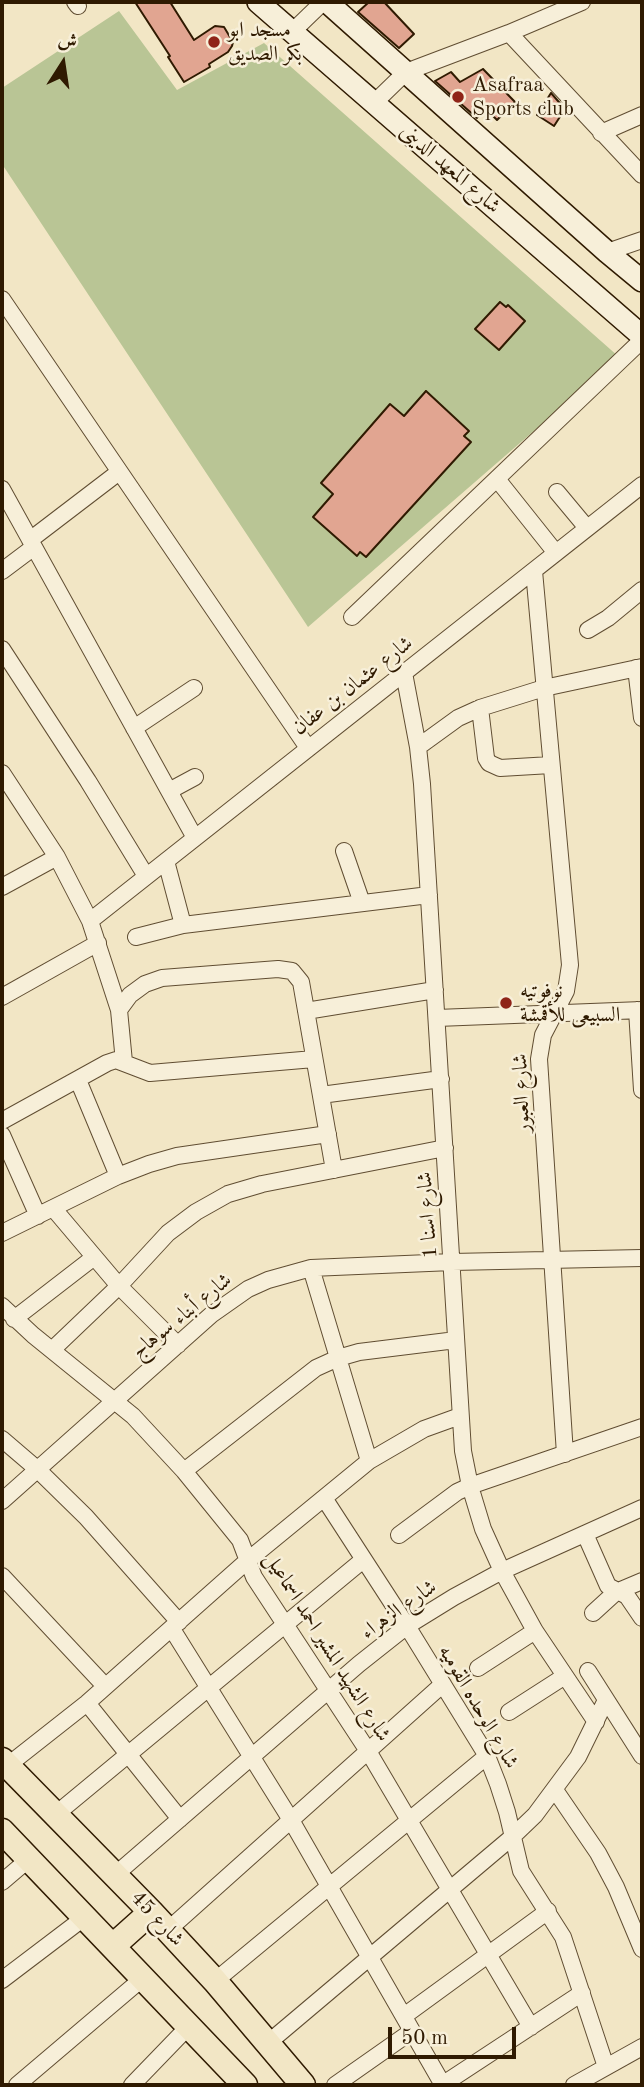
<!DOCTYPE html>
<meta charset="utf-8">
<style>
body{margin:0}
#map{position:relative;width:644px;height:2087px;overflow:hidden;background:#f2e6c5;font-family:"Old Standard TT",Amiri,serif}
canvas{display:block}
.frame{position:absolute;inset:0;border:4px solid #2f1a01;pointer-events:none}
.north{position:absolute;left:28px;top:28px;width:70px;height:70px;-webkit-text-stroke:5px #f7efd9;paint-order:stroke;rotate:12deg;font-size:19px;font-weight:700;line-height:28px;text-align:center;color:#2f1a01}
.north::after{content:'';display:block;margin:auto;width:24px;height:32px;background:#2f1a01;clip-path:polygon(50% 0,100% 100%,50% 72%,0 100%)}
.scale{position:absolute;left:388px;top:2027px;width:128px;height:32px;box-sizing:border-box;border:4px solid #2f1a01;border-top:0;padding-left:9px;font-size:21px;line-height:24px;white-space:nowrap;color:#2f1a01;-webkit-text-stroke:5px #f7efd9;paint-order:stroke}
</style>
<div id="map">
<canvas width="644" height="2087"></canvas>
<div class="frame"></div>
<div class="north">ش</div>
<div class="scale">50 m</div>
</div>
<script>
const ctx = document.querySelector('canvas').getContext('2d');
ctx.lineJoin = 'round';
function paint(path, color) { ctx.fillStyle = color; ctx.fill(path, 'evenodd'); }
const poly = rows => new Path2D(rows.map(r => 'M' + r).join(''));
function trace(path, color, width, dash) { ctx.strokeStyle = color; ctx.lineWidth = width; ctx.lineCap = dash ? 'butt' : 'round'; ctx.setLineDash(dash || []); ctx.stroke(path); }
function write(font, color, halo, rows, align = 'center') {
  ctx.font = font + ' "Old Standard TT",Amiri,serif'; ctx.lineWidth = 5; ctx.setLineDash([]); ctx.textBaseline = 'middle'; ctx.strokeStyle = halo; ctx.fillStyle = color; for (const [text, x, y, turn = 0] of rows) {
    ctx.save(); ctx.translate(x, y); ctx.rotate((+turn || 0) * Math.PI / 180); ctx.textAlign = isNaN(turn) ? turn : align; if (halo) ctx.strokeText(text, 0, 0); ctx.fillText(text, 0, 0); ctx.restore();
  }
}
paint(poly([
 [119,11,177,90,264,43,619,357,308,627,2,164,2,88]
]), '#b9c595');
const building = poly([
 [135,2,170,2,194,40,215,26,224,27,233,42,232,46,228,52,209,64,210,67,184,82,168,57,170,56,135,2],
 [369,2,384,2,414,34,399,48,358,12,369,2],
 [483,69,515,102,497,120,485,108,477,118,435,81,451,72,460,82,483,69],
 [551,93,565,109,554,126,537,115,551,93],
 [500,302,506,307,508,305,525,321,499,350,475,329,500,302],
 [426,391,469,431,464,436,471,442,366,557,360,552,357,556,313,517,333,494,321,483,390,404,404,416,426,391]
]);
paint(building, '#e1a591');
trace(building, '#2f1a01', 2);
const street = poly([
 [75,2,78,6],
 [292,32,323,2],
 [509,33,642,175],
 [374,103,406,72,509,33,582,2],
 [601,133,642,115],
 [607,252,642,240],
 [2,299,308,748],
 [497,479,556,553],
 [2,489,195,838],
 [557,492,587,528],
 [30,540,119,472],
 [2,571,34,547],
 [534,571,570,965,566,991,543,1035,539,1059,565,1454],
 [352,617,642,340],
 [588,630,608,618,642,590],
 [2,649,88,781,146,876],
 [636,668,642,718],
 [404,673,418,747,422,784,463,1451,470,1486,483,1529,502,1571,535,1631,596,1722],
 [480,708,486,758,489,763,500,768,551,765],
 [134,728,194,688],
 [418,747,458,718,480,708,544,688,642,667],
 [2,773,57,857,90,921,119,1010,124,1062],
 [169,791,195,777],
 [344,851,362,903],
 [166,861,183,925],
 [2,887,57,857],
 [90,921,642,485],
 [136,937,183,925,429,895],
 [2,997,98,943],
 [119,1010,130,995,145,984,162,978,278,969,292,971,301,982,334,1170],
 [637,1010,642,1090],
 [306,1011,435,990],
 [437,1018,642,1010],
 [78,1080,118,1176],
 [321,1095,441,1079],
 [2,1121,107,1063,116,1060,150,1073,314,1059],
 [2,1135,38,1216],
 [53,1208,119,1286,178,1345],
 [2,1233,118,1176,149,1164,177,1156,328,1134],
 [311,1268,369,1461],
 [2,1306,33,1335,133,1416,184,1471,240,1540,254,1577,368,1751,531,2027],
 [14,1319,93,1258],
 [53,1349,119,1286,168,1233,196,1212,228,1194,262,1184,445,1148],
 [2,1439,37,1469,86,1517,179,1622],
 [184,1471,316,1368,338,1358,359,1352,456,1340],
 [324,1498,407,1626,487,1756,498,1784,507,1812,521,1871,563,1937,606,2067],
 [2,1501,211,1315,248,1289,268,1280,311,1268,452,1262,642,1258],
 [585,1534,608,1586,627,1596,642,1618],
 [399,1535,457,1492,470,1486,642,1427],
 [2,1576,105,1686],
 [593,1613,616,1592,642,1581],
 [172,1629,291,1820,443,2085],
 [478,1668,535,1631],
 [588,1671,642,1756],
 [87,1703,180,1819],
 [509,1712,565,1676],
 [7,1766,87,1703,247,1561,369,1461,424,1429,460,1416],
 [555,1790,598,1853,616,1887,642,1949],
 [55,1815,363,1560],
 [115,1875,359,1664,407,1626,454,1597,502,1571,642,1508],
 [2,1882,29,1859],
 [168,1930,443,1684],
 [2,1980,85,1917],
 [215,1981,487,1756],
 [404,2016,548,1911],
 [268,2043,511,1838,535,1815,578,1757,606,1700],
 [17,2085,143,1978],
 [132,2085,189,2026],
 [335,2085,412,2031],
 [442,2085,582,1993],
 [574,2085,642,2047]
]);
const secondary = poly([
 [258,2,642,336],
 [327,2,607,252,642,281]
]);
const primary = poly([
 [2,1760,151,1912,215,1981,303,2085],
 [2,1831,245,2085],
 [113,1946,151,1912]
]);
trace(street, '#604d32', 18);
trace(secondary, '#2f1a01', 24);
trace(primary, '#2f1a01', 27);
trace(street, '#f7efd9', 16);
trace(secondary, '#f7efd9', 21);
trace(primary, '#f2e6c5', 24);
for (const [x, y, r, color] of [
 [214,42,7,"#8f2418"],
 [458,97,7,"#8f2418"],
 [506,1003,7,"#8f2418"]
]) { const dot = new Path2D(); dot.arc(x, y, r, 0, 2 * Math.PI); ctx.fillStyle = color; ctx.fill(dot); trace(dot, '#f7efd9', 2.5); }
write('21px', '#2f1a01', '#f7efd9', [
 ["مسجد ابو",228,30],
 ["بكر الصديق",228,54],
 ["Asafraa",472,85],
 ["Sports club",472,109],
 ["نوفوتيه",520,991],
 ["السبيعى للأقمشة",520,1015]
], 'left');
write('21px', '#2f1a01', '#f7efd9', [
 ["شارع المعهد الدينى",450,169,41],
 ["شارع عثمان بن عفان",353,686,-38],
 ["شارع العبور",522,1093,-92],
 ["شارع اسنا 1",428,1215,-94],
 ["شارع أبناء سوهاج",182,1316,-39],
 ["شارع الزهراء",399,1610,-35],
 ["شارع الشهيد المشير احمد اسماعيل",327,1647,58],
 ["شارع الوحده القوميه",478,1707,60],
 ["شارع 45",157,1919,47]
]);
</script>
